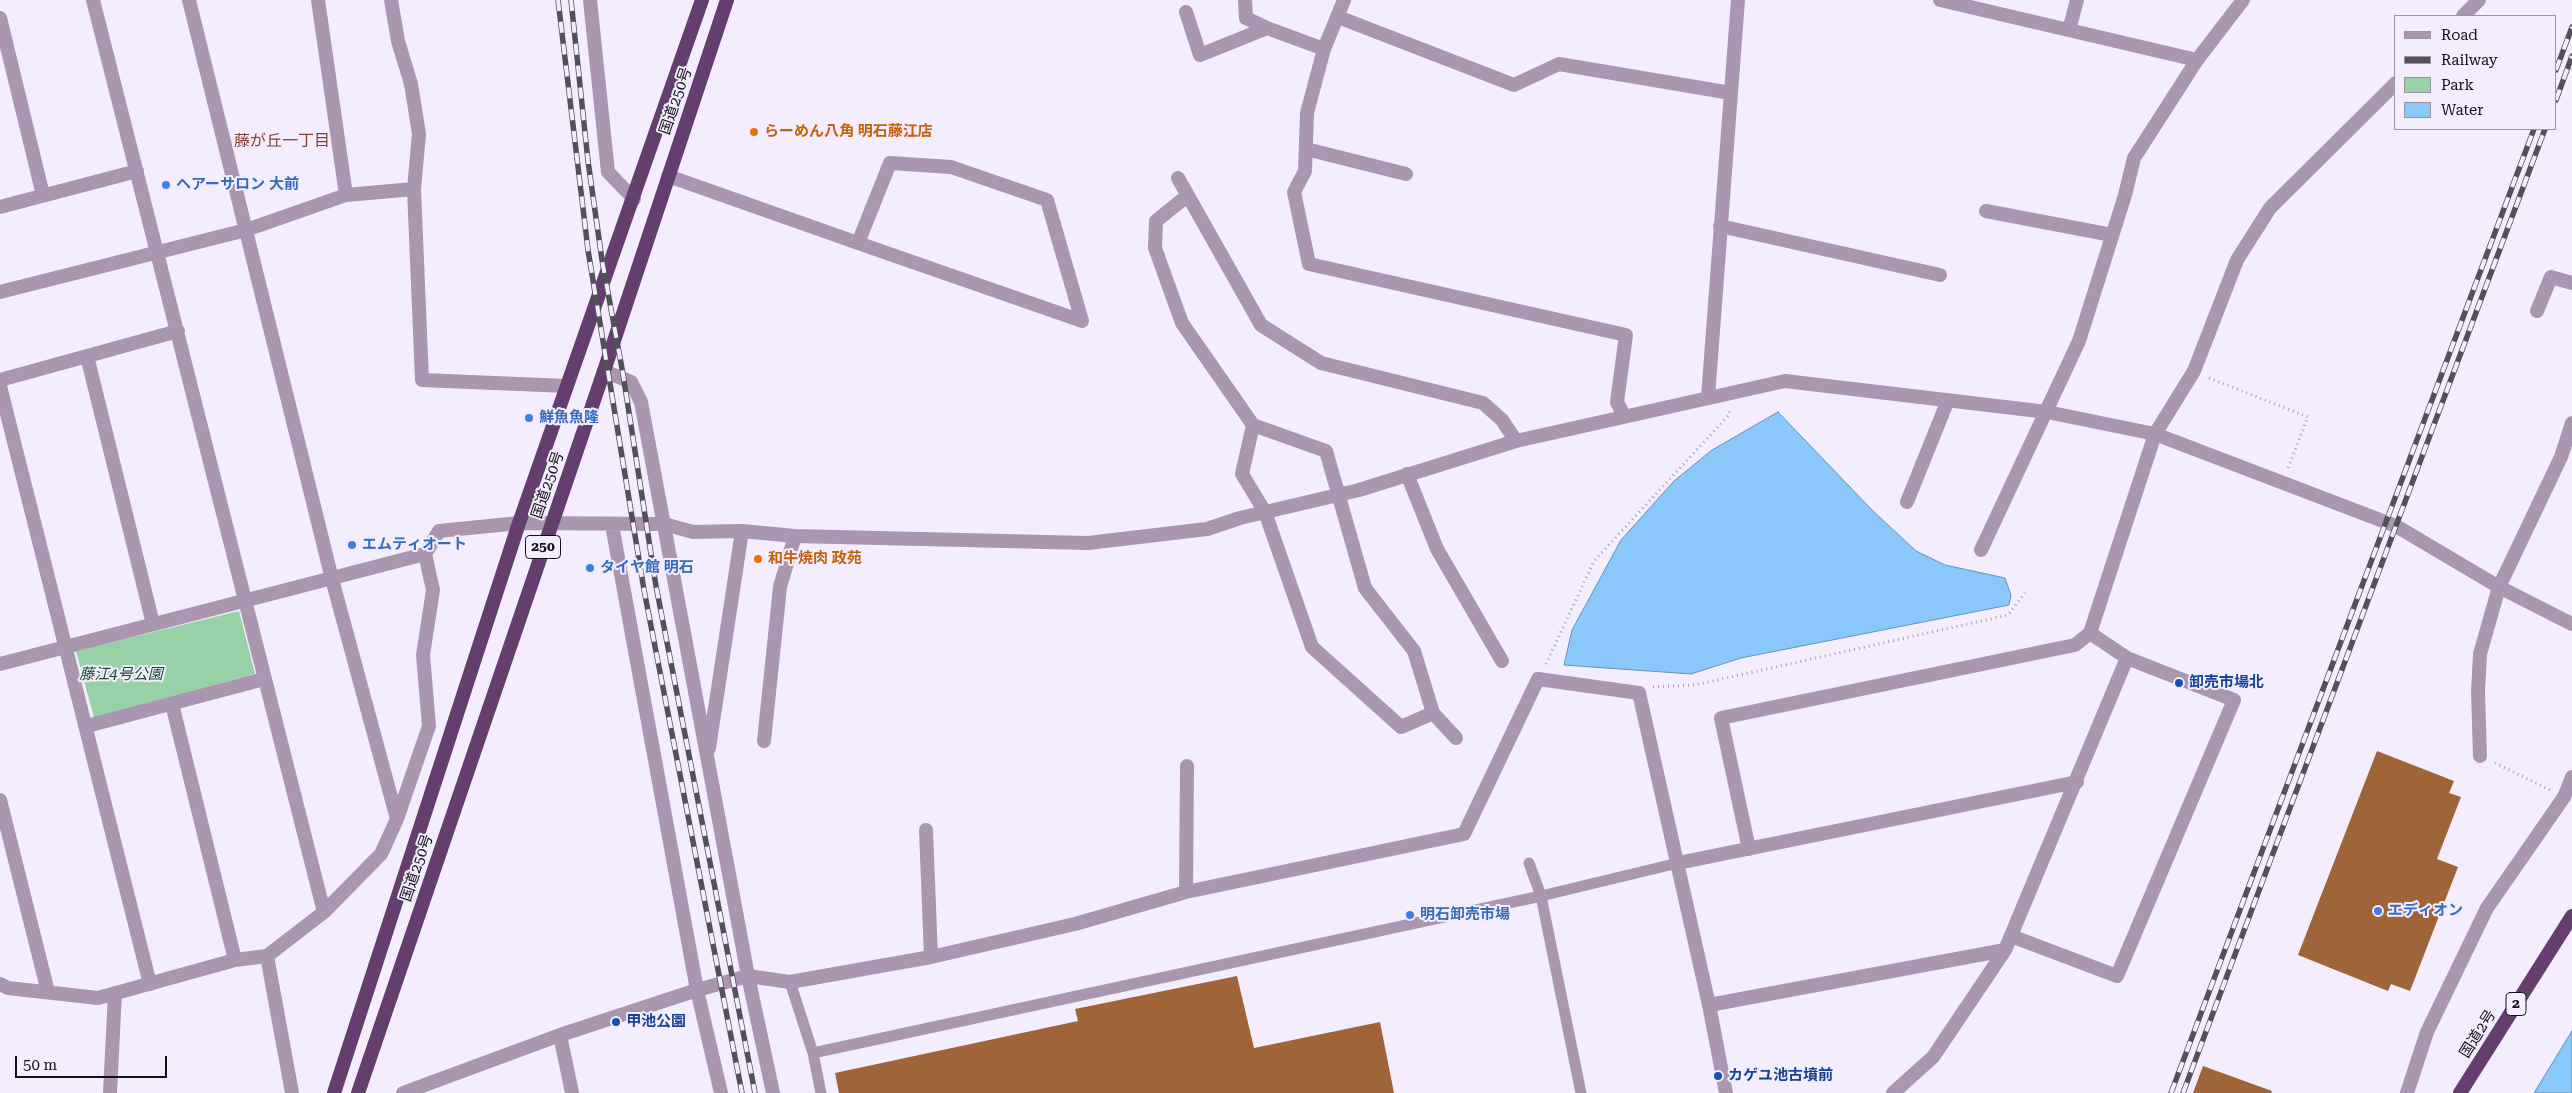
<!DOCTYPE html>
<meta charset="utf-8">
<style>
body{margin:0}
#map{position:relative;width:2572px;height:1093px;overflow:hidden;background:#f3edfe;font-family:"Roboto Serif",serif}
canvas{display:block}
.legend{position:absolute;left:2394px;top:15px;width:162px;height:115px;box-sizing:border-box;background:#f3edfe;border:1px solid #9995a2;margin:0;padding:6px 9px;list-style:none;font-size:15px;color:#121017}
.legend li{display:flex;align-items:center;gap:10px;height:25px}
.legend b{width:25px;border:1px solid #9995a2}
.scale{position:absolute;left:15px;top:1056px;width:152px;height:22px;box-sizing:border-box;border:2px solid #121017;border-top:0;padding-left:6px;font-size:15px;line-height:18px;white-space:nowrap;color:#121017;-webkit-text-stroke:4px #f3edfe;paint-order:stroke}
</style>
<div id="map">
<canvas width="2572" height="1093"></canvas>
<ul class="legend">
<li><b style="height:6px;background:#aa96b0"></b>Road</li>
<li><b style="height:6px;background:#53505a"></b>Railway</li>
<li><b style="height:14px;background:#98d1a8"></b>Park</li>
<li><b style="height:14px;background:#8ac8fc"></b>Water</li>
</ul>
<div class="scale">50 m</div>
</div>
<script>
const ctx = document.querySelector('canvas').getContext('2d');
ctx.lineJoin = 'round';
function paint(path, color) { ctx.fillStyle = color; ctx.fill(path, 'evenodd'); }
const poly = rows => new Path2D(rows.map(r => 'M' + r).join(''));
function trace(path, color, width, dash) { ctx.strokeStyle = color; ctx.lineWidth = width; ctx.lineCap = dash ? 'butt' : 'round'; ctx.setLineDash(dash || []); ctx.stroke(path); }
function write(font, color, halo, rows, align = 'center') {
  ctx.font = font + ' "Roboto Serif","Noto Sans JP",serif'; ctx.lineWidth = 4; ctx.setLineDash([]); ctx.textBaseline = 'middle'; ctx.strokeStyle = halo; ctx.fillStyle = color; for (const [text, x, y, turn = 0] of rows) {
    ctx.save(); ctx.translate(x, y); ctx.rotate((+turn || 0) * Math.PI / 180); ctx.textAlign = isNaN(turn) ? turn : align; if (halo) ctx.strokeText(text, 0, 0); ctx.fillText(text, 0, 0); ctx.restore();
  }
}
paint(poly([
 [239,611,255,674,94,718,76,651]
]), '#98d1a8');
const water = poly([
 [1778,412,1872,510,1916,551,1945,565,2005,578,2011,595,2009,605,1741,658,1691,674,1564,665,1572,630,1621,540,1674,481,1712,450,1778,412],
 [2572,1031,2572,1093,2534,1093,2572,1031]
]);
paint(water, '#8ac8fc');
trace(water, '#6691b7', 1);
paint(poly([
 [2377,751,2454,781,2449,793,2461,797,2437,859,2458,867,2410,991,2391,984,2388,991,2298,955],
 [1237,976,1254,1048,1380,1022,1394,1093,839,1093,835,1073,1078,1021,1075,1009],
 [2203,1066,2272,1091,2271,1093,2193,1093]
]), '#9f6437');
trace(poly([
 [2209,378,2308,417,2288,468],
 [1546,664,1594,561,1728,416,1730,411],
 [1653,687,1695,685,2008,615,2025,593],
 [2495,763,2550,790]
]), '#a39fac', 3, [1, 4]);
trace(poly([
 [1529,863,1541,896,1581,1093],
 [790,982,813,1053,821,1093],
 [813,1053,1541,896,1678,863]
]), '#aa96b0', 11);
trace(poly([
 [189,0,332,579,397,819],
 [590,0,608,172,634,199],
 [1245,0,1246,18,1267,28,1324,49],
 [1344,0,1324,49,1307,113,1305,171,1294,192,1309,264,1626,335,1617,402,1624,416],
 [1940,0,2197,60],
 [1186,12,1200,55,1267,28],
 [2463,16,2479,0],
 [1338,17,1514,85,1559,64,1731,93],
 [0,18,43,195],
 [2069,30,2077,0],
 [1306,149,1406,174],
 [668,176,858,243,1082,321,1047,200,951,167,890,163,858,243],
 [1178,178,1261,325,1321,363,1483,403,1502,420,1516,441],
 [414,189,422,380,567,386],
 [346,195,414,189,419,134,411,84,398,41,391,0],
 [1187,196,1156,221,1155,248,1182,323,1253,425,1242,474,1265,512,1312,647,1401,727,1433,713],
 [0,207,137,171],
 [1986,211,2112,235],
 [1720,226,1940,275],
 [246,230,346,195,318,0],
 [2537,311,2551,277,2572,283],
 [87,356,153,624],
 [604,371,631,382,641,402,748,976,773,1093],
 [0,380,178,331],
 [0,386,150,984],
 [1708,397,1738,0],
 [1253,425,1326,451,1365,588,1414,651,1433,713,1456,738],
 [1407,474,1437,549,1502,661],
 [1907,502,1948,400],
 [612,525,697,990,721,1093],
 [1981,550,2079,341,2125,195,2134,158,2197,60,2243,0],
 [2090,633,2127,658],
 [0,664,425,554,439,531,519,523,664,524,693,532,742,531,795,536,1088,543,1207,529,1240,518,1359,490,1516,441,1785,381,2047,412,2155,434,2396,526,2499,587,2572,624],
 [172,704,235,960],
 [87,726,264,679],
 [764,741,780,587,795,536],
 [709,748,742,531],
 [2480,756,2478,692,2480,654,2499,587,2561,457,2572,423],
 [926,830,931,957],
 [1749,849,1721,718,2075,645,2090,633,2155,434,2194,371,2237,260,2270,208,2396,83],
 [1678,863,2077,782],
 [1186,892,1187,766],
 [324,912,381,854,397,819,429,726,423,655,433,590,425,554],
 [267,956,292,1093],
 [0,984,8,988,98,998,235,960,267,956,324,912,93,0],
 [560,1035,572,1093],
 [110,1093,115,993],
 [403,1093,560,1035,697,990,748,976,790,982,931,957,1075,924,1186,892,1464,834,1538,679,1639,693,1709,1005],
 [1726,1093,1709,1005,2005,950,2127,658,2234,700,2117,976,2011,936],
 [1893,1093,1933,1057,2005,950],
 [2407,1093,2427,1032,2487,908,2564,797,2572,777]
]), '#aa96b0', 14);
trace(poly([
 [0,292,246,230],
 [0,800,48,992]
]), '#aa96b0', 14);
trace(poly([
 [334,1093,519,523,702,0],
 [358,1093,604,371,727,0],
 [2460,1093,2572,916]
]), '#643e6f', 14);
const rail = poly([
 [558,0,588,250,644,590,742,1093],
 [571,0,588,161,602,260,623,374,656,586,755,1093],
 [2556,70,2572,27],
 [2556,100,2572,56],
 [2171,1093,2534,129],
 [2183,1093,2545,129]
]);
trace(rail, '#53505a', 5.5);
trace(rail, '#f3edfe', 4, [11]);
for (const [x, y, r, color] of [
 [754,132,5,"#e8710a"],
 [166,185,5,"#3f7fe0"],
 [529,418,5,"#3f7fe0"],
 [352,545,5,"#3f7fe0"],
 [758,559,5,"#e8710a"],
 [590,568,5,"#3f7fe0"],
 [2179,683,5,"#1a4fb4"],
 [2378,911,5,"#3f7fe0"],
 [1410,915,5,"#3f7fe0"],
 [616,1022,5,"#1a4fb4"],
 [1718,1076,5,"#1a4fb4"]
]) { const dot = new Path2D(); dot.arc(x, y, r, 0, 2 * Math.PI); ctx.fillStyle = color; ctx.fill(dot); trace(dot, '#f3edfe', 2); }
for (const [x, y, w] of [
 [543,547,35],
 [2516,1004,20]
]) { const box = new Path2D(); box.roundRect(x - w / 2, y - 11.5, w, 23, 4); ctx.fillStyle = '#f3edfe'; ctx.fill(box); trace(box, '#121017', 1); }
write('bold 14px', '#121017', null, [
 ["250",543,547],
 ["2",2516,1004]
]);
write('15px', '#121017', '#f3edfe', [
 ["国道250号",676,101,-71],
 ["国道250号",548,485,-71],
 ["国道250号",417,868,-71],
 ["国道2号",2478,1034,-58]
]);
write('bold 15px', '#c56008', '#f3edfe', [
 ["らーめん八角 明石藤江店",764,132],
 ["和牛焼肉 政苑",768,559]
], 'left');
write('bold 15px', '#366cbe', '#f3edfe', [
 ["ヘアーサロン 大前",176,185],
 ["鮮魚魚隆",539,418],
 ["エムティオート",362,545],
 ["タイヤ館 明石",600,568],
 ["エディオン",2388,911],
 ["明石卸売市場",1420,915]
], 'left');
write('italic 15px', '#16492a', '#f3edfe', [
 ["藤江4号公園",121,675]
]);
write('bold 15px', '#164399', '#f3edfe', [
 ["卸売市場北",2189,683],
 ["甲池公園",626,1022],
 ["カゲユ池古墳前",1728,1076]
], 'left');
write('16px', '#853e36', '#f3edfe', [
 ["藤が丘一丁目",282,141]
]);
</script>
